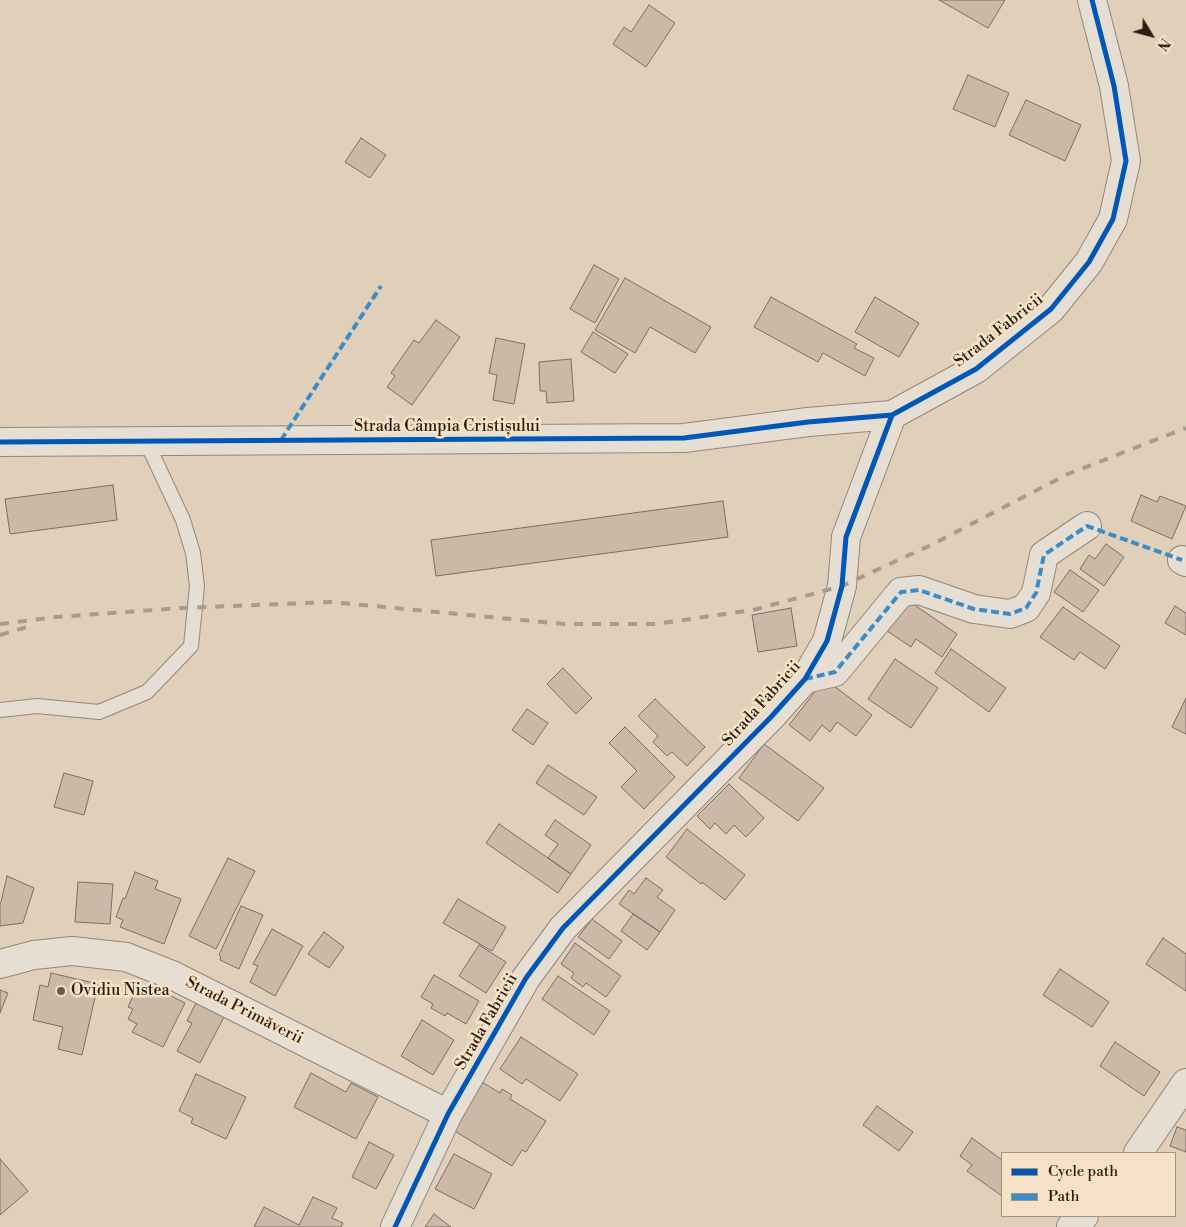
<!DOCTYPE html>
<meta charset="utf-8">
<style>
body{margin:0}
#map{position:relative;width:1186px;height:1227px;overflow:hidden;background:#e1d0b9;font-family:"Libre Bodoni",serif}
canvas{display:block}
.legend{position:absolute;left:1001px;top:1152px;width:175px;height:65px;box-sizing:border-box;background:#f6e2c7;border:1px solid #a7927e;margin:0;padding:6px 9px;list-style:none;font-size:15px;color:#301a11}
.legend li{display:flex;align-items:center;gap:10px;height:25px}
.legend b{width:25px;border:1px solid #a7927e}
.north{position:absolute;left:1126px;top:10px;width:50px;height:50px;-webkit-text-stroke:4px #f6e2c7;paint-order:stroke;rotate:127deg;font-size:14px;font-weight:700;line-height:20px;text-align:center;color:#301a11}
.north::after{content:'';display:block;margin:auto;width:18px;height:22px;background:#301a11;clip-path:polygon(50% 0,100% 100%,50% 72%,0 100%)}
</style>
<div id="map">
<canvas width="1186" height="1227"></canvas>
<ul class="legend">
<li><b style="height:6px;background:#0057b8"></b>Cycle path</li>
<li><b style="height:6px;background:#3c8cc7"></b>Path</li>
</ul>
<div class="north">N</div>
</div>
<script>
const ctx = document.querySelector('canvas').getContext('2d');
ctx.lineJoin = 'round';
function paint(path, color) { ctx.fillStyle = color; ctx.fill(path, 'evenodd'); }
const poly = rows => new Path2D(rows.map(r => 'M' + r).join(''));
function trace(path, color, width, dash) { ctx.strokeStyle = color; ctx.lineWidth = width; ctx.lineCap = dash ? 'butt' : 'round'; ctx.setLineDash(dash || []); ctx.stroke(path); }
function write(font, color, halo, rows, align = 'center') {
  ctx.font = font + ' "Libre Bodoni",serif'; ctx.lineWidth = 5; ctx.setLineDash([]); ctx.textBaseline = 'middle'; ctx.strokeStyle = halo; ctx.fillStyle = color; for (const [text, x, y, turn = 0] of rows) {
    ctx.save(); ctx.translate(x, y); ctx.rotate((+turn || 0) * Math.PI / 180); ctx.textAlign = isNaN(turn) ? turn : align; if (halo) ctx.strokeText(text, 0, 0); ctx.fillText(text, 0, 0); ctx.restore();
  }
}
const building = poly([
 [939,0,1005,0,988,28,939,0],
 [649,5,675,23,646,67,613,44,624,27,631,32,649,5],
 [968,75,1009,93,995,127,953,109,968,75],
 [1026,100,1081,125,1065,161,1009,135,1026,100],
 [361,138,386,155,370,178,345,162,361,138],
 [594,265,619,279,595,323,570,309,594,265],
 [625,278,711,327,695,353,650,327,635,353,595,330,625,278],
 [771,297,857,344,854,348,874,358,865,376,823,353,818,362,754,327,771,297],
 [875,297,919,323,899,357,855,332,875,297],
 [436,320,460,337,412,405,387,387,395,376,391,373,414,340,419,343,436,320],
 [593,332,628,354,615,373,581,352,593,332],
 [496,338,525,344,514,404,493,400,497,375,489,373,496,338],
 [571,359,574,401,547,403,546,391,540,391,539,362,571,359],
 [113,485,117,520,10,534,5,499,113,485],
 [1141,495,1157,502,1160,496,1186,506,1172,539,1131,521,1141,495],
 [723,501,728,537,436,576,431,540,723,501],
 [1106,544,1124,557,1104,586,1080,569,1089,555,1095,559,1106,544],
 [1070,570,1099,590,1083,612,1054,592,1070,570],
 [900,595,957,634,942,657,916,639,911,647,877,624,900,595],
 [1175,606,1186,613,1186,635,1165,623,1175,606],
 [1063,607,1120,646,1105,669,1080,652,1074,660,1040,637,1063,607],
 [791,608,797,646,758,652,752,615,791,608],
 [951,649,1006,688,989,712,935,673,951,649],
 [895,659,938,688,911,728,868,699,895,659],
 [563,668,592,698,576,714,547,684,563,668],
 [825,679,872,715,856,736,837,722,830,732,822,725,810,741,789,725,825,679],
 [1186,698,1186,734,1172,727,1186,698],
 [655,699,705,747,687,766,672,752,667,756,653,742,658,736,638,716,655,699],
 [527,709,548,723,533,745,512,730,527,709],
 [625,727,675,777,644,809,621,787,637,771,609,743,625,727],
 [764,744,824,788,798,821,739,778,764,744],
 [548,765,597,797,584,815,536,783,548,765],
 [64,773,93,781,84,815,54,807,64,773],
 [729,784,764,818,746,837,734,825,726,834,715,823,710,829,697,816,729,784],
 [555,820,591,845,571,874,548,858,558,844,545,835,555,820],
 [499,824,571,874,558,893,486,843,499,824],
 [687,829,745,875,725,900,702,882,701,884,666,857,687,829],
 [228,858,255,871,216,949,189,936,228,858],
 [135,872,158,881,155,889,181,899,164,944,120,927,123,920,116,917,123,898,125,899,135,872],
 [7,876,34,888,23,923,0,926,0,903,1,902,7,876],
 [646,878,663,890,657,897,675,910,660,932,619,904,629,890,634,894,646,878],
 [78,882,113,884,110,924,75,922,78,882],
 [458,899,506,927,492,951,443,923,458,899],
 [241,906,263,915,239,969,220,960,221,957,219,955,241,906],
 [633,914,660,932,647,950,621,931,633,914],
 [592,919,622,941,609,959,578,937,592,919],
 [272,929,303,946,275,996,250,982,258,966,253,964,272,929],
 [324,932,344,947,329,968,308,954,324,932],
 [1163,938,1186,954,1186,991,1146,964,1163,938],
 [575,943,621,976,606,997,586,983,583,987,571,978,574,973,561,964,575,943],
 [479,945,506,962,486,993,459,976,479,945],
 [1060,969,1109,1002,1092,1027,1043,995,1060,969],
 [51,973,98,984,82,1055,58,1049,63,1027,33,1020,40,985,48,987,51,973],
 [434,975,479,1001,466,1024,447,1013,445,1016,431,1008,433,1004,421,997,434,975],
 [558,976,610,1011,594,1035,542,999,558,976],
 [138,985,153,993,155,988,185,1003,163,1047,132,1032,137,1024,128,1019,133,1009,128,1007,138,985],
 [0,990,8,993,0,1013,0,990],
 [196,1003,224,1017,200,1063,177,1051,192,1023,187,1021,196,1003],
 [422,1020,454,1040,433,1075,401,1056,422,1020],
 [521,1037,578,1074,560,1101,526,1079,522,1084,500,1069,521,1037],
 [1115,1042,1160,1072,1144,1096,1100,1066,1115,1042],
 [311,1073,346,1092,351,1083,378,1097,356,1139,294,1107,311,1073],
 [196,1074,246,1097,226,1139,191,1123,193,1118,179,1111,196,1074],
 [482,1082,500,1093,502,1089,512,1095,510,1099,546,1121,526,1152,522,1150,512,1166,453,1130,482,1082],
 [877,1106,913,1132,899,1151,863,1125,877,1106],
 [1177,1127,1186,1130,1186,1152,1170,1146,1177,1127],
 [972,1138,1002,1160,1002,1196,967,1171,972,1165,960,1156,972,1138],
 [369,1142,394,1155,376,1189,352,1177,369,1142],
 [454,1154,492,1174,474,1209,435,1189,454,1154],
 [0,1159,28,1191,0,1215,0,1159],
 [313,1197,337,1208,332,1218,343,1223,341,1227,254,1227,264,1207,299,1225,313,1197],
 [434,1214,451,1227,425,1227,434,1214]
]);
paint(building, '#ccb8a7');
trace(building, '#7a6e62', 1);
const service = poly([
 [0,710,37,706,99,712,147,692,191,646,197,586,193,553,183,520,146,441]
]);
const minor = poly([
 [0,442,684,438,808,422,892,415],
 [1182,560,1186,562],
 [805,679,835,672,901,592,919,590,974,609,1010,614,1026,608,1036,593,1044,555,1087,526],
 [0,964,34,955,72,951,126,957,172,975,448,1114],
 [1138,1153,1186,1083],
 [1071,1227,1084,1216]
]);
const tertiary = poly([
 [395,1227,448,1114,526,978,563,928,771,717,805,679,827,641,842,586,846,537,892,415,976,369,1051,309,1089,262,1113,219,1126,161,1114,86,1092,0]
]);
trace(service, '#938679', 16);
trace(minor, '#938679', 30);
trace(tertiary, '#938679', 30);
trace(service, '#e6ded2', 14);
trace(minor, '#e6ded2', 28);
trace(tertiary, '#e6ded2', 28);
trace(poly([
 [0,624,56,617,182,608,331,602,564,624,655,624,753,610,842,586,931,545,1068,474,1186,428],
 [0,635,30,626]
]), '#a59b92', 4, [9, 9]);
trace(poly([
 [281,440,381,286],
 [805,679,835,672,901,592,919,590,974,609,1010,614,1026,608,1036,593,1044,555,1087,526,1182,560]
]), '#3c8cc7', 4, [8, 4]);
trace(poly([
 [0,442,684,438,808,422,892,415],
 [395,1227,448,1114,526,978,563,928,771,717,805,679,827,641,842,586,846,537,892,415,976,369,1051,309,1089,262,1113,219,1126,161,1114,86,1092,0]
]), '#0057b8', 5);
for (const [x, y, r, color] of [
 [61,991,5,"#6e5a4c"]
]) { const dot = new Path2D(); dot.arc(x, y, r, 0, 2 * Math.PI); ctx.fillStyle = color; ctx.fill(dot); trace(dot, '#f6e2c7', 2); }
write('16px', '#301a11', '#f6e2c7', [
 ["Strada Fabricii",999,331,-38],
 ["Strada Câmpia Cristișului",447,427],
 ["Strada Fabricii",762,704,-48],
 ["Strada Primăverii",244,1011,27],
 ["Strada Fabricii",487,1022,-60]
]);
write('16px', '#301a11', '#f6e2c7', [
 ["Ovidiu Nistea",71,991]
], 'left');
</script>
